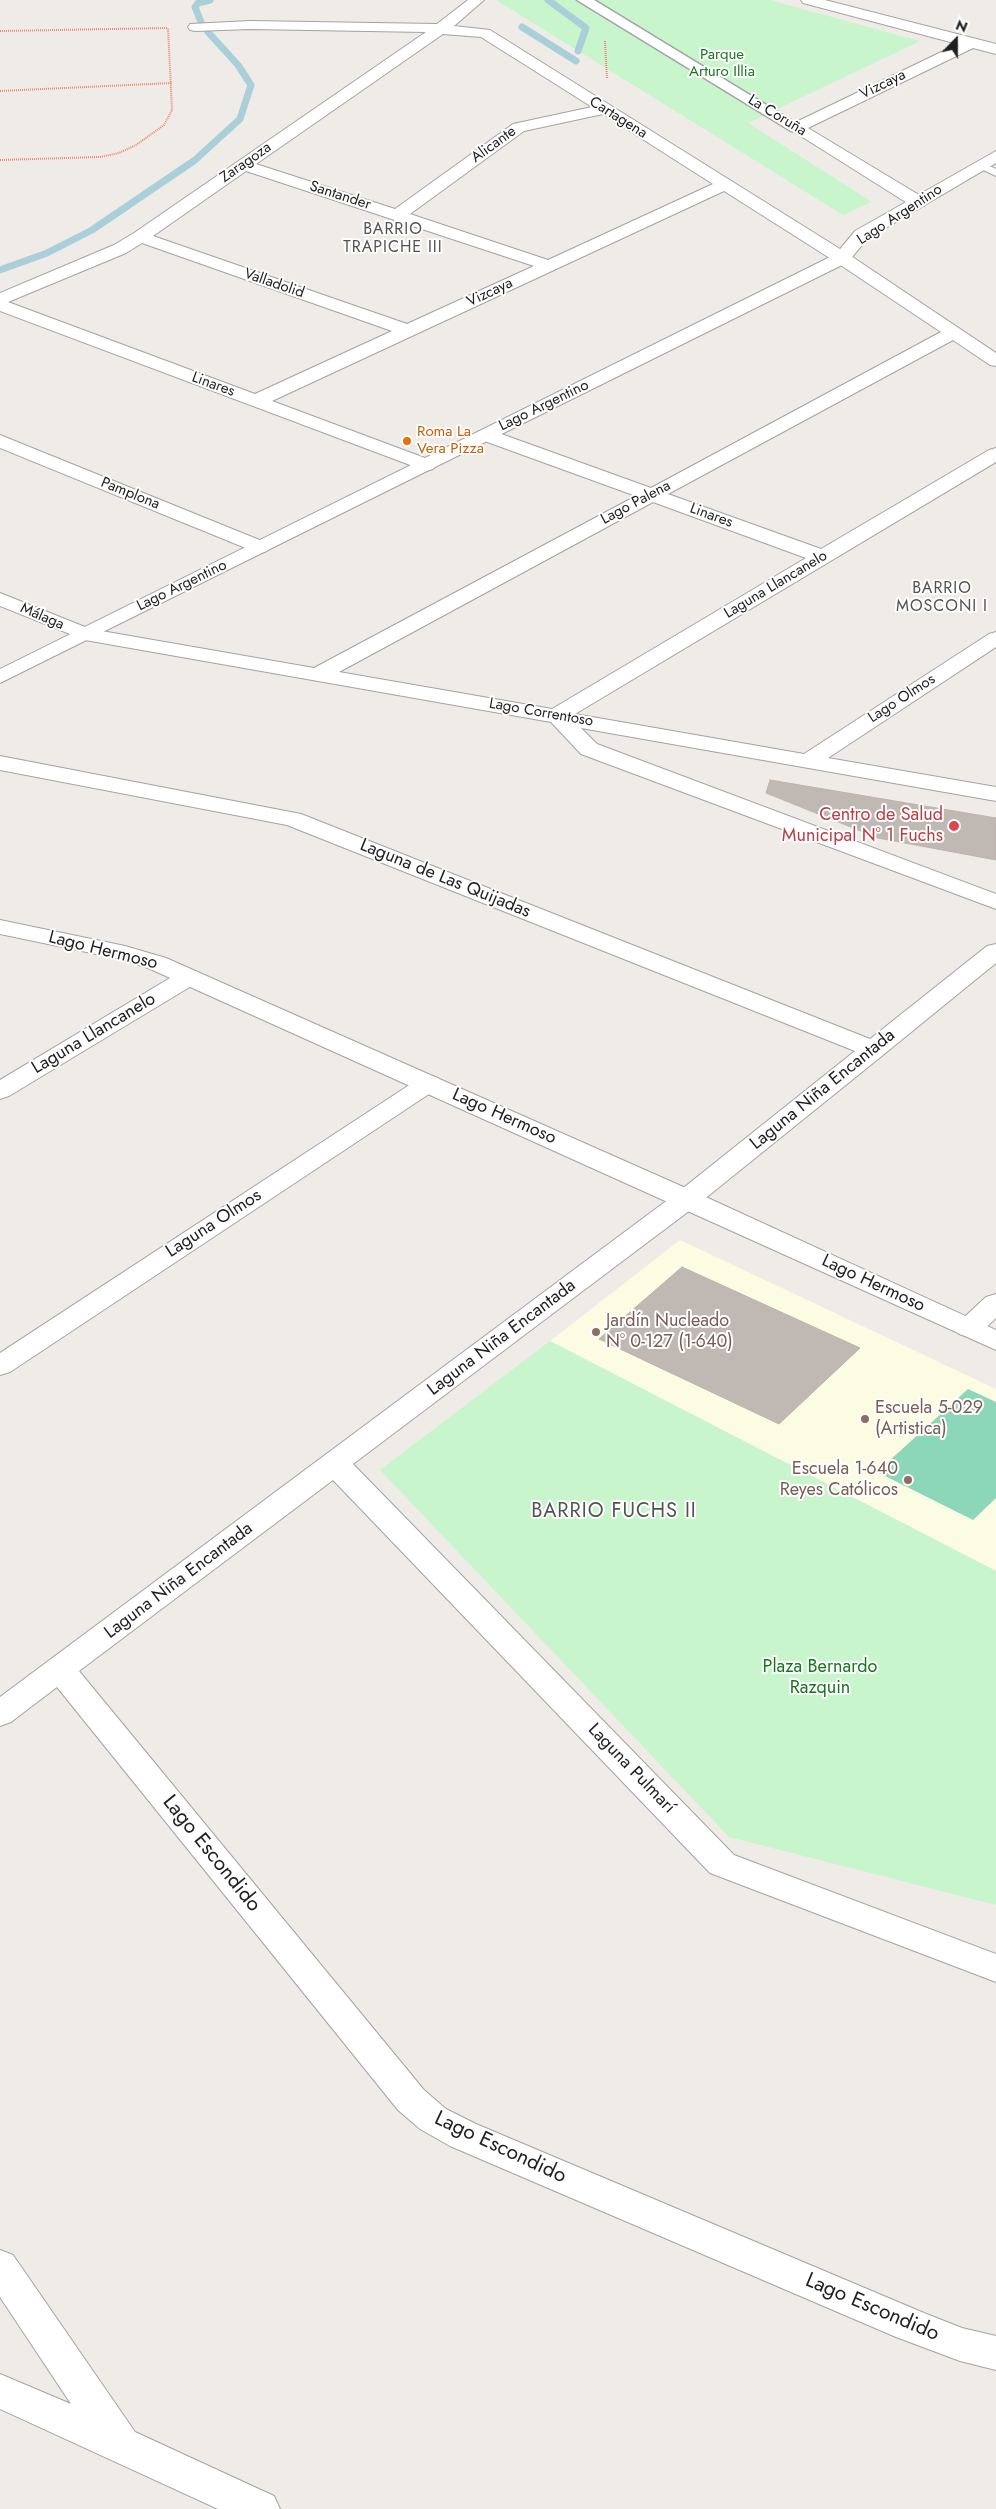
<!DOCTYPE html>
<meta charset="utf-8">
<style>
body{margin:0}
#map{position:relative;width:996px;height:2509px;overflow:hidden;background:#efece7;font-family:Jost,sans-serif}
canvas{display:block}
.north{position:absolute;left:931px;top:15px;width:50px;height:50px;-webkit-text-stroke:4px #fff;paint-order:stroke;rotate:22deg;font-size:14px;font-weight:700;line-height:20px;text-align:center;color:#1f1f1f}
.north::after{content:'';display:block;margin:auto;width:18px;height:22px;background:#1f1f1f;clip-path:polygon(50% 0,100% 100%,50% 72%,0 100%)}
</style>
<div id="map">
<canvas width="996" height="2509"></canvas>
<div class="north">N</div>
</div>
<script>
const ctx = document.querySelector('canvas').getContext('2d');
ctx.lineJoin = 'round';
function paint(path, color) { ctx.fillStyle = color; ctx.fill(path, 'evenodd'); }
const poly = rows => new Path2D(rows.map(r => 'M' + r).join(''));
function trace(path, color, width, dash) { ctx.strokeStyle = color; ctx.lineWidth = width; ctx.lineCap = dash ? 'butt' : 'round'; ctx.setLineDash(dash || []); ctx.stroke(path); }
function write(font, color, halo, rows, align = 'center') {
  ctx.font = font + ' Jost,sans-serif'; ctx.lineWidth = 4; ctx.setLineDash([]); ctx.textBaseline = 'middle'; ctx.strokeStyle = halo; ctx.fillStyle = color; for (const [text, x, y, turn = 0] of rows) {
    ctx.save(); ctx.translate(x, y); ctx.rotate((+turn || 0) * Math.PI / 180); ctx.textAlign = isNaN(turn) ? turn : align; if (halo) ctx.strokeText(text, 0, 0); ctx.fillText(text, 0, 0); ctx.restore();
  }
}
paint(poly([
 [680,1240,996,1389,996,1571,550,1341]
]), '#fcfce2');
paint(poly([
 [496,0,770,0,920,41,748,123,872,202,843,215],
 [550,1341,996,1571,996,1905,729,1837,380,1470]
]), '#c8f5cb');
paint(poly([
 [968,1389,996,1402,996,1498,973,1520,877,1472]
]), '#8cd7b9');
trace(poly([
 [548,0,586,28,578,51],
 [201,22,195,7,198,3,210,0],
 [522,27,576,61],
 [0,270,47,253,92,230,195,160,240,119,251,85,238,65,208,32]
]), '#abcfd9', 7);
const building = poly([
 [770,780,996,818,996,860,878,838,766,793,770,780],
 [682,1267,860,1348,779,1424,599,1339,682,1267]
]);
paint(building, '#bfb8b3');
trace(building, '#c0b3aa', 1);
const service = poly([
 [981,162,996,169,996,176,977,167,976,165,981,162]
]);
const pedestrian = poly([
 [577,0,594,0,804,128,801,131,791,131,577,0]
]);
const minor = poly([
 [468,0,484,0,454,26,490,30,848,254,996,353,996,366,990,365,953,340,668,494,821,549,989,450,996,448,996,462,575,714,804,754,989,634,996,632,996,647,828,758,996,787,996,801,581,728,597,744,996,894,996,909,581,754,551,722,85,640,0,606,0,593,90,629,314,668,636,496,479,439,476,435,479,431,493,431,651,488,941,332,836,262,724,191,272,401,433,461,436,465,433,469,426,471,0,311,0,293,114,245,134,233,426,32,250,29,195,31,190,30,188,27,190,24,250,21,437,24,468,0],
 [443,34,481,37,592,107,513,124,395,209,256,164,443,34],
 [603,114,713,184,548,260,410,214,524,131,603,114],
 [246,171,534,266,407,324,153,236,246,171],
 [142,243,392,331,255,394,8,302,126,253,142,243],
 [653,502,806,558,552,709,339,672,653,502],
 [801,0,825,0,996,44,996,54,973,48,808,128,924,198,926,202,924,206,912,206,788,128,790,125,958,44,803,3,801,0],
 [0,435,267,543,270,547,267,551,260,553,253,551,0,448,0,435],
 [0,756,301,814,870,1039,987,946,996,944,996,963,883,1055,697,1205,353,1464,734,1855,996,1954,996,1982,710,1873,333,1480,79,1671,424,2090,446,2109,476,2124,924,2313,962,2328,996,2336,996,2370,960,2361,896,2337,450,2146,420,2129,398,2110,57,1687,11,1722,0,1726,0,1697,677,1193,855,1051,287,825,0,770,0,756],
 [189,970,198,972,201,977,198,982,9,1096,0,1099,0,1080,180,972,189,970],
 [429,1075,438,1078,442,1083,438,1088,10,1372,0,1375,0,1353,420,1078,429,1075],
 [996,1294,996,1318,979,1334,969,1337,959,1334,955,1328,959,1322,986,1297,996,1294],
 [0,2250,13,2255,135,2432,274,2496,280,2509,218,2509,0,2409,0,2374,71,2404,0,2297,0,2250]
]);
const tertiary = poly([
 [996,151,996,163,867,239,848,262,0,683,0,669,836,254,855,231,996,151],
 [0,920,125,946,166,958,697,1193,996,1330,996,1350,148,968,120,959,0,934,0,920]
]);
trace(service, '#a3a3a3', 2);
trace(pedestrian, '#a3a3a3', 3);
trace(minor, '#a3a3a3', 2);
trace(tertiary, '#a3a3a3', 2);
trace(poly([
 [0,31,168,28],
 [605,41,607,79],
 [0,91,172,83],
 [0,160,100,157,119,153,136,145,164,125,172,110,168,28]
]), '#ee8479', 2, [1, 1]);
paint(service, '#fff');
paint(pedestrian, '#fff');
paint(minor, '#fff');
paint(tertiary, '#fff');
for (const [x, y, r, color] of [
 [407,441,5,"#e8710a"],
 [954,826,6,"#e0444e"],
 [596,1332,5,"#8d6e63"],
 [865,1419,5,"#8d6e63"],
 [908,1480,5,"#8d6e63"]
]) { const dot = new Path2D(); dot.arc(x, y, r, 0, 2 * Math.PI); ctx.fillStyle = color; ctx.fill(dot); trace(dot, '#fff', 2); }
write('15px', '#15761c', '#fff', [
 ["Parque",722,55],
 ["Arturo Illia",722,72]
]);
write('15px', '#1f1f1f', '#fff', [
 ["Vizcaya",883,85,-26],
 ["La Coruña",777,116,31],
 ["Cartagena",618,118,32],
 ["Alicante",494,145,-36],
 ["Zaragoza",246,163,-35],
 ["Santander",340,196,18],
 ["Lago Argentino",900,215,-33],
 ["Valladolid",274,284,19],
 ["Vizcaya",490,293,-25],
 ["Linares",213,385,20],
 ["Lago Argentino",544,406,-26],
 ["Pamplona",130,494,22],
 ["Lago Palena",636,503,-28],
 ["Linares",711,516,20],
 ["Laguna Llancanelo",776,585,-31],
 ["Lago Argentino",182,586,-26],
 ["Málaga",42,617,23],
 ["Lago Olmos",902,699,-33],
 ["Lago Correntoso",541,713,10]
]);
write('15px', '#c56008', '#fff', [
 ["Roma La",417,432],
 ["Vera Pizza",417,449]
], 'left');
ctx.letterSpacing = '1px';
write('16px', '#525252', '#fff', [
 ["BARRIO",393,230],
 ["TRAPICHE III",393,248],
 ["BARRIO",942,589],
 ["MOSCONI I",942,607]
]);
ctx.letterSpacing = '0px';
write('18px', '#be3a42', '#fff', [
 ["Centro de Salud",943,816],
 ["Municipal N° 1 Fuchs",943,837]
], 'right');
write('18px', '#1f1f1f', '#fff', [
 ["Laguna de Las Quijadas",445,879,22],
 ["Lago Hermoso",103,951,14],
 ["Laguna Llancanelo",94,1034,-31],
 ["Laguna Niña Encantada",823,1090,-39],
 ["Lago Hermoso",504,1117,24],
 ["Laguna Olmos",214,1224,-33],
 ["Lago Hermoso",873,1284,25],
 ["Laguna Niña Encantada",502,1338,-37],
 ["Laguna Niña Encantada",179,1581,-37],
 ["Laguna Pulmarí",631,1769,46]
]);
write('18px', '#785e54', '#fff', [
 ["Jardín Nucleado",606,1322],
 ["N° 0-127 (1-640)",606,1343],
 ["Escuela 5-029",875,1409],
 ["(Artistica)",875,1430],
 ["Escuela 1-640",898,1470,"right"],
 ["Reyes Católicos",898,1491,"right"]
], 'left');
write('18px', '#15761c', '#fff', [
 ["Plaza Bernardo",820,1668],
 ["Razquin",820,1689]
]);
ctx.letterSpacing = '1px';
write('20px', '#525252', '#fff', [
 ["BARRIO FUCHS II",614,1512]
]);
ctx.letterSpacing = '0px';
write('21px', '#1f1f1f', '#fff', [
 ["Lago Escondido",211,1854,51],
 ["Lago Escondido",500,2148,25],
 ["Lago Escondido",872,2308,23]
]);
</script>
